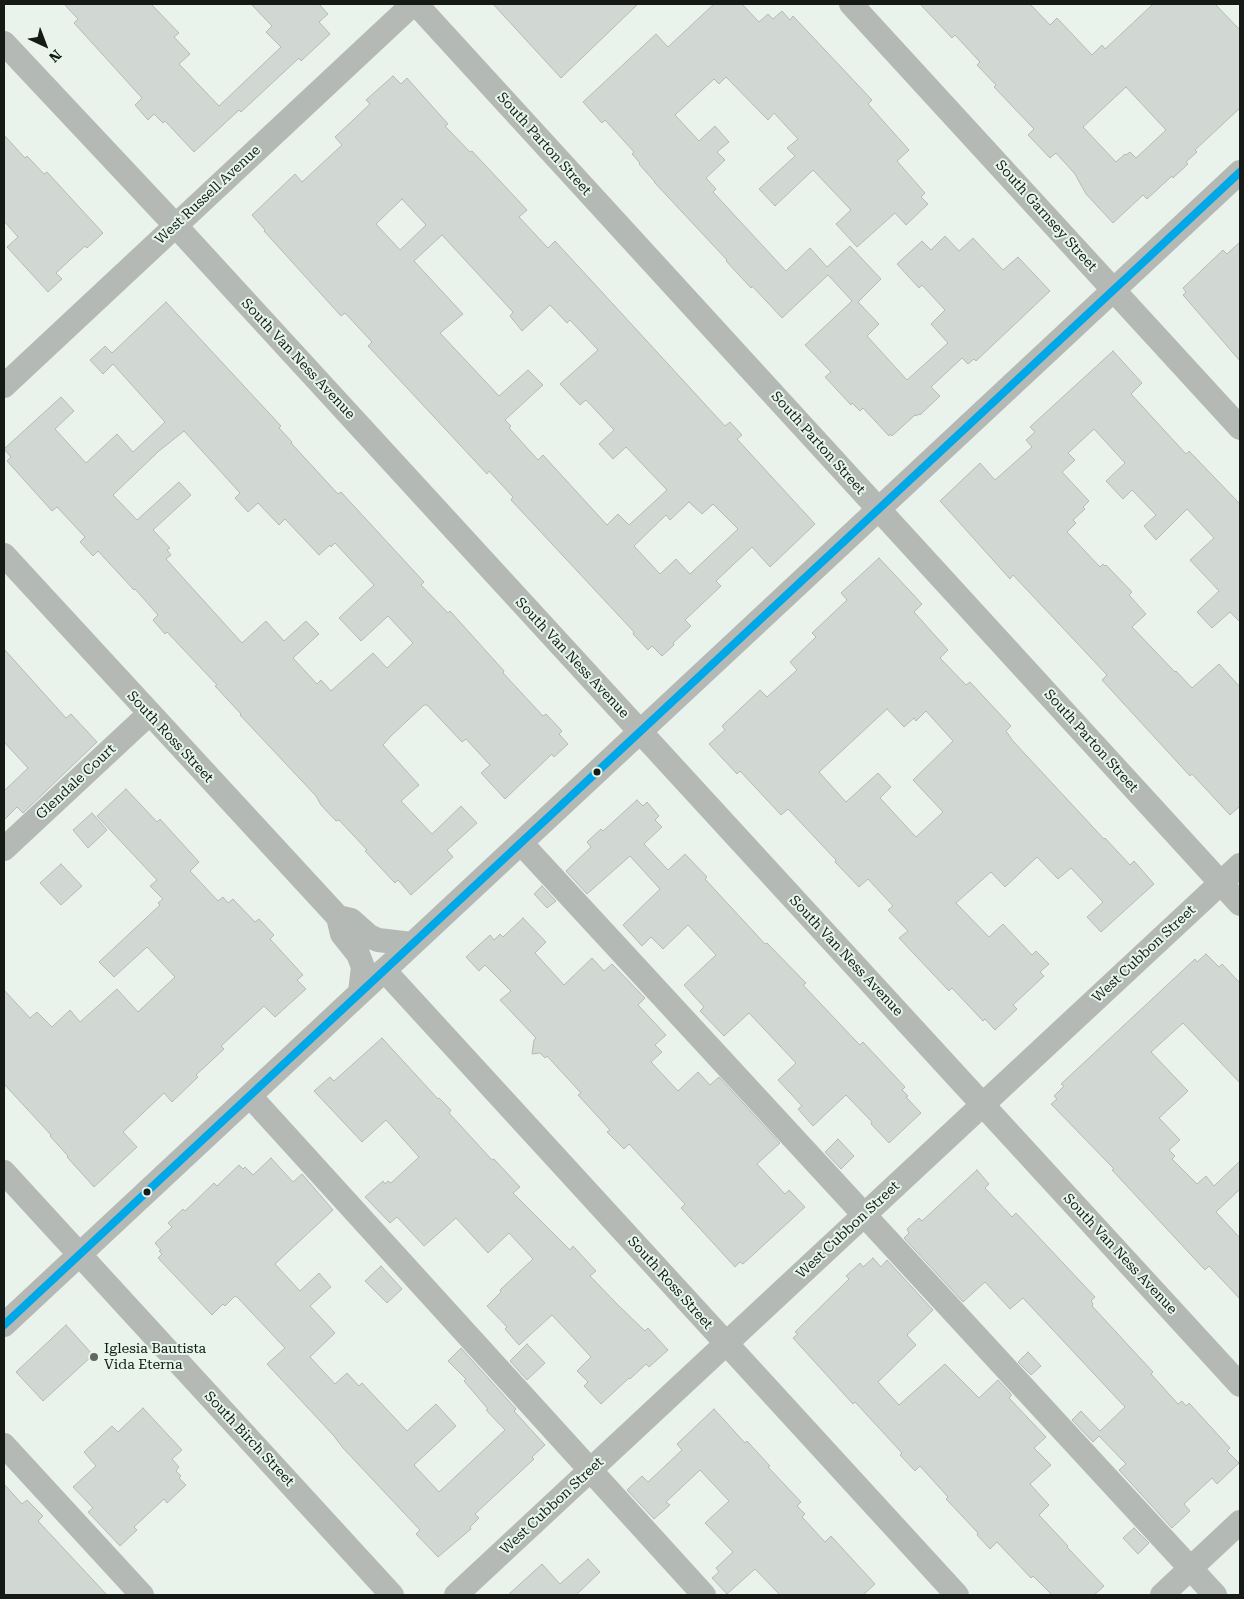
<!DOCTYPE html>
<style>
body{margin:0}
#map{position:relative;width:1244px;height:1599px;overflow:hidden;background:#eaf2ec;font-family:"Roboto Serif",serif}
canvas{display:block}
.frame{position:absolute;inset:0;border:5px solid #151a16;pointer-events:none}
.north{position:absolute;left:20px;top:20px;width:50px;height:50px;-webkit-text-stroke:4px #e7f6eb;paint-order:stroke;rotate:137deg;font-size:14px;font-weight:700;line-height:20px;text-align:center;color:#151a16}
.north::after{content:'';display:block;margin:auto;width:18px;height:22px;background:#151a16;clip-path:polygon(50% 0,100% 100%,50% 72%,0 100%)}
</style>
<div id="map">
<canvas width="1244" height="1599"></canvas>
<div class="frame"></div>
<div class="north">N</div>
</div>
<script>
const ctx = document.querySelector('canvas').getContext('2d');
ctx.lineJoin = 'round';
function paint(path, color) { ctx.fillStyle = color; ctx.fill(path, 'evenodd'); }
const poly = rows => new Path2D(rows.map(r => 'M' + r).join(''));
function trace(path, color, width, dash) { ctx.strokeStyle = color; ctx.lineWidth = width; ctx.lineCap = dash ? 'butt' : 'round'; ctx.setLineDash(dash || []); ctx.stroke(path); }
function write(font, color, halo, rows, align = 'center') {
  ctx.font = font + ' "Roboto Serif",serif'; ctx.lineWidth = 4; ctx.setLineDash([]); ctx.textBaseline = 'middle'; ctx.strokeStyle = halo; ctx.fillStyle = color; for (const [text, x, y, turn = 0] of rows) {
    ctx.save(); ctx.translate(x, y); ctx.rotate((+turn || 0) * Math.PI / 180); ctx.textAlign = isNaN(turn) ? turn : align; if (halo) ctx.strokeText(text, 0, 0); ctx.fillText(text, 0, 0); ctx.restore();
  }
}
const building = poly([
 [64,4,151,4,179,33,174,37,190,54,179,64,219,106,281,47,266,32,272,26,251,4,319,4,328,14,319,22,330,34,301,61,299,58,241,112,239,110,194,152,165,121,163,123,154,114,148,120,135,105,142,98,74,23,78,19,64,4],
 [493,4,638,4,561,78,493,4],
 [714,4,742,4,759,22,768,14,773,19,782,11,790,20,793,16,872,100,868,104,909,150,897,161,925,193,921,197,928,204,906,225,895,213,857,247,836,224,851,210,813,170,775,206,759,189,795,156,787,148,798,139,774,113,768,120,726,77,719,84,714,79,675,115,699,141,715,126,729,142,717,152,725,160,706,178,716,189,713,192,786,271,810,248,827,267,850,246,881,279,858,302,879,324,867,336,907,380,948,343,931,324,945,310,922,285,919,288,897,264,922,241,931,250,945,236,959,251,973,238,1003,270,1018,257,1050,291,976,361,974,359,968,364,962,358,931,387,940,396,920,415,919,414,916,416,915,415,892,436,890,434,889,436,863,408,860,411,852,403,851,405,825,377,831,372,805,345,852,301,828,275,782,318,752,286,751,288,726,261,727,260,654,182,655,182,639,164,640,163,632,154,634,152,605,120,602,123,583,102,656,34,668,47,714,4],
 [920,4,1030,4,1050,25,1057,18,1092,55,1102,45,1105,49,1153,4,1215,4,1240,30,1240,108,1195,150,1197,152,1186,162,1188,164,1173,178,1172,176,1147,199,1143,195,1113,223,1086,194,1075,174,1056,153,1050,158,1028,135,1034,129,994,87,996,85,977,65,980,62,955,35,952,38,920,4],
 [1126,87,1166,130,1136,158,1130,152,1126,155,1125,154,1116,162,1083,127,1126,87],
 [393,76,401,84,407,78,448,124,445,126,470,152,472,151,527,210,519,217,548,248,555,241,725,426,730,422,742,435,737,439,815,524,770,567,752,547,716,581,721,586,685,620,691,626,673,643,674,645,662,656,652,646,648,650,633,634,634,632,511,500,513,497,489,471,487,474,368,346,372,342,345,313,341,316,264,231,265,230,252,215,295,174,302,182,342,145,335,137,370,104,366,100,393,76],
 [402,199,426,225,400,250,376,224,402,199],
 [442,235,513,312,510,316,522,331,550,305,567,323,570,320,598,350,560,384,580,405,586,400,614,430,599,444,613,459,626,447,667,490,629,525,618,514,607,525,543,455,538,460,509,428,511,426,505,420,543,385,528,370,499,396,440,333,463,314,414,261,442,235],
 [689,502,702,514,713,504,738,529,690,574,676,559,660,574,634,546,666,515,670,520,689,502],
 [4,135,25,158,27,156,44,174,47,172,103,233,87,248,85,246,56,273,62,279,48,292,7,247,18,237,4,221,4,135],
 [1240,242,1240,361,1183,295,1186,292,1183,288,1223,250,1227,254,1240,242],
 [166,302,281,426,279,428,292,442,291,443,338,494,341,492,424,582,421,585,448,613,450,611,504,671,503,673,543,716,546,714,562,731,559,734,568,744,554,757,552,754,505,799,481,773,490,765,466,739,462,742,427,705,424,705,391,736,383,745,419,785,401,801,432,834,461,806,477,823,447,850,453,857,411,895,398,880,395,883,365,851,367,850,339,820,336,821,321,805,316,796,240,715,241,714,215,686,217,685,167,632,165,634,153,620,158,615,135,589,134,590,98,551,93,556,80,542,85,537,57,507,52,511,7,461,11,457,4,449,61,397,74,411,55,429,86,463,117,434,133,452,165,422,113,364,103,374,90,360,105,346,112,353,166,302],
 [184,431,240,493,235,498,248,512,258,503,279,525,285,519,319,555,330,545,331,547,335,543,374,585,339,618,361,641,388,616,413,643,387,668,373,653,331,691,321,680,317,684,293,658,319,634,306,621,284,641,266,621,242,643,166,559,171,555,167,550,170,548,153,530,191,495,179,482,137,520,113,495,159,451,184,431],
 [1113,351,1142,383,1131,394,1186,454,1189,451,1240,504,1240,622,1230,612,1212,628,1197,612,1219,591,1190,560,1214,538,1187,509,1156,540,1144,526,1156,515,1132,490,1123,499,1106,481,1125,463,1094,429,1068,453,1075,460,1062,472,1089,501,1083,507,1085,509,1073,520,1076,523,1067,532,1100,567,1103,564,1105,566,1106,565,1132,592,1129,595,1146,614,1132,627,1175,672,1176,671,1192,688,1219,664,1240,687,1240,806,1230,815,1192,774,1190,776,1102,680,1107,675,1013,575,1010,579,940,501,980,463,995,480,1032,447,1026,440,1035,432,1030,427,1113,351],
 [879,558,922,604,914,612,948,650,940,658,966,685,970,682,1011,726,1006,731,1013,741,1104,839,1105,838,1130,865,1134,861,1154,884,1101,932,1087,917,1103,902,1071,868,1058,879,1037,857,1005,887,991,872,956,903,989,937,1003,924,1032,955,1036,951,1049,964,1040,972,1044,976,1013,1005,1017,1009,995,1030,985,1019,983,1021,952,988,949,991,899,938,908,931,888,910,893,906,868,879,859,887,835,862,836,860,788,809,781,815,740,771,737,774,709,744,725,730,722,726,760,690,767,697,797,670,790,662,816,637,812,633,847,600,841,593,879,558],
 [887,709,904,727,914,718,916,721,926,711,953,741,913,780,943,812,916,837,880,798,891,787,878,773,846,802,819,772,887,709],
 [4,649,66,718,71,714,97,742,23,813,17,807,4,820,4,791,28,768,4,742,4,649],
 [126,789,157,822,160,819,199,862,190,871,218,901,223,897,228,903,233,899,255,922,259,919,274,935,270,939,303,975,297,980,306,989,275,1017,264,1006,221,1046,224,1049,196,1075,198,1077,172,1102,164,1093,123,1132,137,1147,94,1187,67,1157,68,1156,50,1136,51,1135,4,1084,4,990,30,1018,37,1012,52,1027,70,1010,80,1022,117,989,138,1012,175,977,147,947,114,977,99,962,160,905,158,903,163,899,150,886,157,880,97,816,126,789],
 [637,800,643,806,647,802,659,816,655,820,662,827,644,844,668,870,685,854,707,877,705,879,765,944,767,943,806,983,803,985,855,1040,860,1045,863,1042,905,1087,902,1090,908,1096,906,1097,921,1113,889,1143,871,1124,872,1122,846,1095,813,1126,798,1109,802,1106,778,1080,796,1063,749,1013,724,1036,700,1011,704,1007,684,985,716,955,688,925,663,949,651,937,642,946,623,925,660,889,630,856,587,894,566,871,591,847,587,842,601,829,603,831,637,800],
 [92,813,107,830,88,848,73,830,92,813],
 [61,864,82,886,61,905,40,883,61,864],
 [542,886,556,901,547,908,534,894,542,886],
 [523,918,546,942,535,953,564,985,592,958,604,971,612,964,645,998,638,1005,666,1035,655,1045,662,1052,651,1062,678,1091,698,1072,710,1085,719,1077,780,1143,757,1164,785,1194,789,1190,805,1207,743,1264,740,1262,735,1267,681,1208,685,1204,629,1144,624,1149,607,1132,610,1130,578,1095,581,1093,547,1056,545,1058,540,1053,532,1054,534,1040,536,1038,500,1000,511,991,485,965,479,971,466,957,490,935,494,940,500,934,503,937,523,918],
 [1206,954,1219,967,1222,964,1240,983,1240,1083,1183,1023,1151,1052,1188,1091,1159,1118,1180,1140,1169,1150,1175,1156,1172,1159,1197,1184,1206,1176,1214,1186,1240,1161,1240,1189,1216,1212,1240,1238,1240,1299,1209,1266,1205,1270,1112,1170,1114,1169,1051,1104,1057,1099,1054,1096,1064,1086,1061,1084,1195,959,1197,962,1206,954],
 [382,1038,438,1099,439,1098,451,1110,449,1113,492,1160,494,1159,520,1187,513,1193,570,1250,573,1246,596,1271,590,1276,617,1304,645,1331,648,1328,668,1350,649,1367,646,1364,630,1379,629,1378,601,1404,584,1386,588,1382,577,1371,591,1357,552,1315,519,1345,505,1329,507,1327,487,1306,501,1292,500,1290,533,1259,509,1233,488,1253,456,1218,424,1246,397,1217,390,1223,365,1197,383,1181,385,1184,388,1181,391,1183,419,1157,386,1120,362,1142,314,1091,330,1077,334,1081,382,1038],
 [838,1139,854,1156,841,1169,825,1152,838,1139],
 [271,1158,293,1182,302,1174,333,1210,275,1264,300,1291,319,1273,331,1287,310,1306,335,1333,310,1357,335,1384,347,1373,359,1386,362,1383,407,1431,436,1404,456,1426,414,1465,439,1492,505,1430,486,1410,488,1409,464,1381,466,1379,448,1361,461,1348,516,1409,514,1411,545,1445,532,1457,534,1459,475,1514,479,1518,470,1527,471,1529,438,1557,416,1534,420,1530,343,1448,334,1436,267,1364,285,1348,237,1297,235,1296,225,1306,223,1304,212,1315,158,1258,162,1254,159,1251,161,1250,155,1243,172,1227,168,1223,183,1209,185,1211,214,1183,217,1186,239,1165,243,1169,245,1167,253,1175,271,1158],
 [977,1170,989,1184,985,1188,1012,1217,1016,1213,1095,1297,1091,1301,1093,1304,1092,1306,1153,1372,1151,1374,1178,1404,1182,1401,1186,1406,1189,1403,1230,1448,1227,1451,1239,1463,1217,1484,1212,1478,1184,1504,1190,1511,1172,1528,1119,1470,1126,1464,1099,1436,1093,1442,1072,1420,1081,1411,1100,1431,1125,1407,1023,1298,1010,1309,985,1282,963,1302,904,1238,909,1233,907,1229,919,1218,922,1221,977,1170],
 [873,1258,881,1267,887,1260,933,1310,907,1335,916,1345,878,1382,899,1405,945,1364,979,1398,998,1380,1011,1394,1011,1396,1009,1398,1046,1437,1034,1448,1051,1465,1030,1484,1049,1505,1039,1515,1068,1546,1067,1547,1104,1586,1094,1595,1052,1595,1033,1576,1031,1578,997,1542,990,1549,977,1535,978,1533,946,1499,948,1497,920,1466,915,1471,900,1455,902,1453,855,1402,853,1404,793,1338,798,1334,795,1332,849,1279,846,1276,860,1263,863,1267,873,1258],
 [381,1266,402,1289,387,1303,365,1281,381,1266],
 [66,1325,93,1355,43,1401,16,1372,66,1325],
 [527,1344,545,1363,527,1380,510,1361,527,1344],
 [1028,1352,1041,1366,1031,1375,1018,1362,1028,1352],
 [143,1408,182,1450,172,1459,179,1467,176,1471,181,1476,179,1478,186,1485,167,1503,164,1499,134,1527,137,1530,120,1546,88,1512,93,1508,73,1487,96,1466,84,1452,112,1426,118,1432,143,1408],
 [714,1409,745,1443,747,1441,770,1466,768,1467,801,1502,797,1506,805,1514,802,1517,825,1542,831,1536,875,1584,863,1595,780,1595,755,1569,727,1594,712,1578,719,1572,716,1568,733,1552,705,1523,729,1501,700,1470,666,1502,670,1505,654,1519,627,1490,642,1476,648,1482,682,1450,677,1444,714,1409],
 [4,1484,22,1504,27,1500,43,1516,38,1521,107,1595,4,1595,4,1484],
 [1134,1528,1149,1543,1138,1554,1123,1538,1134,1528],
 [588,1559,600,1572,576,1595,508,1595,542,1564,560,1584,588,1559]
]);
paint(building, '#d1d7d2');
trace(building, '#b5bab6', 1);
trace(poly([
 [416,4,1240,904],
 [851,4,1240,428],
 [4,43,175,225,1240,1385],
 [4,386,413,4],
 [4,555,338,917,342,934,358,954,363,967,360,992],
 [521,843,1215,1595],
 [4,849,149,714],
 [338,917,351,920,369,936,378,940,412,944],
 [384,970,957,1595],
 [250,1096,704,1595],
 [4,1172,392,1595],
 [4,1325,1240,172],
 [4,1445,142,1595],
 [456,1595,1240,865],
 [1162,1595,1240,1522]
]), '#b5b9b6', 24);
trace(poly([
 [4,1325,1240,172]
]), '#01a8e7', 8);
for (const [x, y, r, color] of [
 [597,772,4.5,"#151a16"],
 [147,1192,4.5,"#151a16"],
 [94,1357,5,"#606661"]
]) { const dot = new Path2D(); dot.arc(x, y, r, 0, 2 * Math.PI); ctx.fillStyle = color; ctx.fill(dot); trace(dot, '#e7f6eb', 2); }
write('14px', '#151a16', '#e7f6eb', [
 ["South Parton Street",544,144,48],
 ["West Russell Avenue",208,195,-43],
 ["South Garnsey Street",1046,216,48],
 ["South Van Ness Avenue",298,359,47],
 ["South Parton Street",818,443,48],
 ["South Van Ness Avenue",572,658,47],
 ["South Ross Street",170,737,47],
 ["South Parton Street",1091,741,48],
 ["Glendale Court",76,782,-43],
 ["West Cubbon Street",1144,954,-43],
 ["South Van Ness Avenue",846,956,47],
 ["West Cubbon Street",848,1230,-43],
 ["South Van Ness Avenue",1120,1254,47],
 ["South Ross Street",670,1283,48],
 ["South Birch Street",249,1439,47],
 ["West Cubbon Street",552,1506,-43]
]);
write('14px', '#151a16', '#e7f6eb', [
 ["Iglesia Bautista",104,1349],
 ["Vida Eterna",104,1365]
], 'left');
</script>
